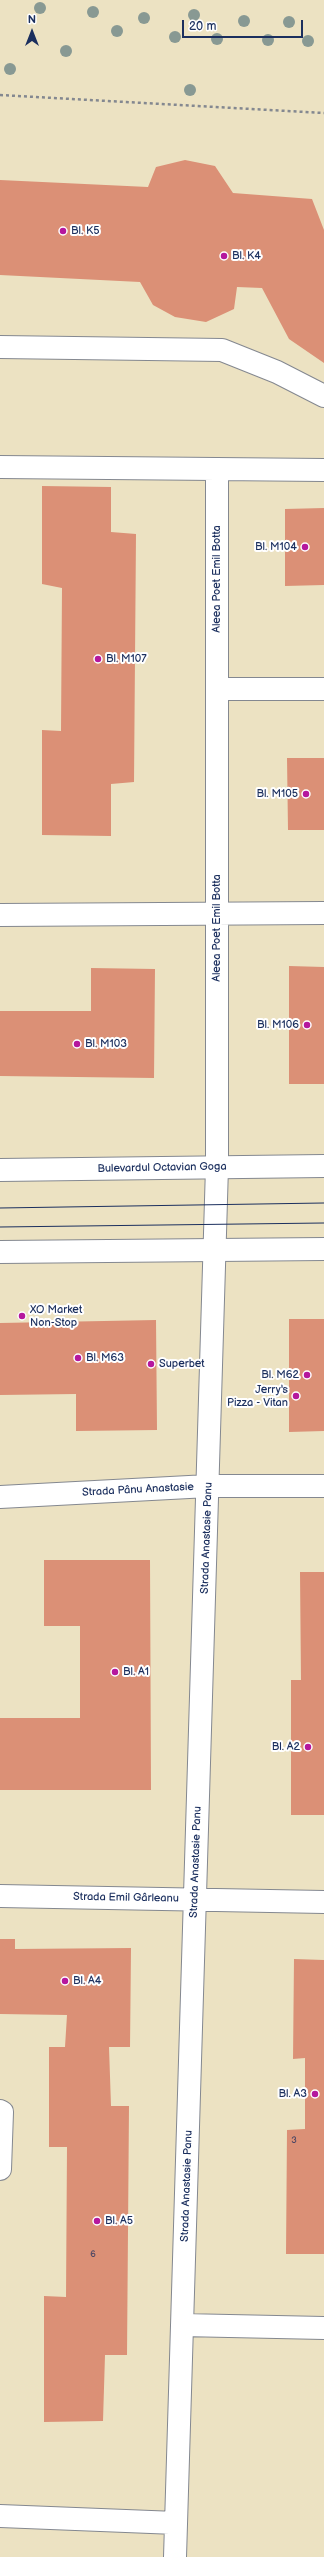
<!DOCTYPE html>
<meta charset="utf-8">
<style>
body{margin:0}
#map{position:relative;width:324px;height:2557px;overflow:hidden;background:#ece2c2;font-family:"Balsamiq Sans",sans-serif}
canvas{display:block}
.north{position:absolute;left:12px;top:12px;width:40px;height:40px;-webkit-text-stroke:3px #fff;paint-order:stroke;rotate:0deg;font-size:11px;font-weight:700;line-height:16px;text-align:center;color:#1b2f5e}
.north::after{content:'';display:block;margin:auto;width:14px;height:18px;background:#1b2f5e;clip-path:polygon(50% 0,100% 100%,50% 72%,0 100%)}
.scale{position:absolute;left:182px;top:20px;width:121px;height:18px;box-sizing:border-box;border:2px solid #1b2f5e;border-top:0;padding-left:5px;font-size:12px;line-height:14px;white-space:nowrap;color:#1b2f5e;-webkit-text-stroke:3px #fff;paint-order:stroke}
</style>
<div id="map">
<canvas width="324" height="2557"></canvas>
<div class="north">N</div>
<div class="scale">20 m</div>
</div>
<script>
const ctx = document.querySelector('canvas').getContext('2d');
ctx.lineJoin = 'round';
function paint(path, color) { ctx.fillStyle = color; ctx.fill(path, 'evenodd'); }
const poly = rows => new Path2D(rows.map(r => 'M' + r).join(''));
function trace(path, color, width, dash) { ctx.strokeStyle = color; ctx.lineWidth = width; ctx.lineCap = dash ? 'butt' : 'round'; ctx.setLineDash(dash || []); ctx.stroke(path); }
function write(font, color, halo, rows, align = 'center') {
  ctx.font = font + ' "Balsamiq Sans",sans-serif'; ctx.lineWidth = 4; ctx.setLineDash([]); ctx.textBaseline = 'middle'; ctx.strokeStyle = halo; ctx.fillStyle = color; for (const [text, x, y, turn = 0] of rows) {
    ctx.save(); ctx.translate(x, y); ctx.rotate((+turn || 0) * Math.PI / 180); ctx.textAlign = isNaN(turn) ? turn : align; if (halo) ctx.strokeText(text, 0, 0); ctx.fillText(text, 0, 0); ctx.restore();
  }
}
paint(poly([
 [185,160,215,166,233,193,312,199,324,230,324,363,289,339,262,288,237,287,234,309,206,322,175,317,153,305,140,282,0,275,0,180,148,187,156,167],
 [42,486,111,487,111,532,136,534,134,782,111,784,111,836,42,835,42,730,61,731,62,588,42,584],
 [324,508,324,585,285,586,285,509],
 [287,758,324,758,324,830,288,830],
 [289,966,324,967,324,1084,289,1084],
 [91,968,155,969,154,1078,0,1076,0,1011,91,1011],
 [289,1319,324,1319,324,1431,289,1432],
 [156,1320,157,1430,76,1431,76,1394,0,1395,0,1323],
 [44,1560,150,1560,151,1790,0,1790,0,1718,80,1718,80,1626,44,1626],
 [300,1572,324,1572,324,1815,291,1815,291,1680,301,1680],
 [0,1939,15,1939,15,1949,131,1948,130,2047,109,2047,111,2106,129,2106,127,2355,105,2355,103,2421,44,2422,44,2296,66,2297,67,2147,49,2147,49,2047,65,2047,67,2015,0,2014],
 [294,1959,324,1960,324,2254,286,2254,287,2130,305,2129,305,2058,293,2059]
]), '#db9076');
const minor = poly([
 [0,347,222,350,277,372,324,396],
 [0,467,324,470],
 [217,689,324,689],
 [0,915,324,913],
 [0,1497,208,1486,324,1486],
 [0,1896,324,1902],
 [0,2111,2,2112,0,2169],
 [182,2325,324,2328],
 [0,2516,176,2523],
 [175,2557,217,1167,217,469]
]);
const major = poly([
 [0,1170,324,1166],
 [0,1252,324,1249]
]);
trace(minor, '#848890', 24);
trace(major, '#848890', 24);
trace(poly([
 [0,95,324,113]
]), '#848890', 2.5, [3, 3]);
trace(minor, '#fff', 22);
trace(major, '#fff', 22);
trace(poly([
 [0,1208,324,1203],
 [0,1227,324,1223]
]), '#1b2f5e', 1);
ctx.fillStyle = '#889993';
for (const [x, y] of [
 [40,8],
 [93,12],
 [194,15],
 [144,18],
 [244,21],
 [289,22],
 [117,31],
 [175,37],
 [217,39],
 [268,40],
 [308,41],
 [66,51],
 [10,69],
 [190,90]
]) { ctx.beginPath(); ctx.arc(x, y, 6, 0, 2 * Math.PI); ctx.fill(); }
for (const [x, y, r, color] of [
 [63,231,4,"#b5179e"],
 [224,256,4,"#b5179e"],
 [305,547,4,"#b5179e"],
 [98,659,4,"#b5179e"],
 [306,794,4,"#b5179e"],
 [307,1025,4,"#b5179e"],
 [77,1044,4,"#b5179e"],
 [22,1316,4,"#b5179e"],
 [78,1358,4,"#b5179e"],
 [151,1364,4,"#b5179e"],
 [307,1375,4,"#b5179e"],
 [296,1396,4,"#b5179e"],
 [115,1672,4,"#b5179e"],
 [308,1747,4,"#b5179e"],
 [65,1981,4,"#b5179e"],
 [315,2094,4,"#b5179e"],
 [97,2221,4,"#b5179e"]
]) { const dot = new Path2D(); dot.arc(x, y, r, 0, 2 * Math.PI); ctx.fillStyle = color; ctx.fill(dot); trace(dot, '#fff', 1.5); }
write('9px', '#4b4764', null, [
 ["3",294,2141],
 ["6",93,2255]
]);
write('11px', '#1b2f5e', '#fff', [
 ["Bl. K5",71,231],
 ["Bl. K4",232,256],
 ["Bl. M104",297,547,"right"],
 ["Bl. M107",106,659],
 ["Bl. M105",298,794,"right"],
 ["Bl. M106",299,1025,"right"],
 ["Bl. M103",85,1044],
 ["XO Market",30,1310],
 ["Non-Stop",30,1323],
 ["Bl. M63",86,1358],
 ["Superbet",159,1364],
 ["Bl. M62",299,1375,"right"],
 ["Jerry's",288,1390,"right"],
 ["Pizza - Vitan",288,1403,"right"],
 ["Bl. A1",123,1672],
 ["Bl. A2",300,1747,"right"],
 ["Bl. A4",73,1981],
 ["Bl. A3",307,2094,"right"],
 ["Bl. A5",105,2221]
], 'left');
write('11px', '#1b2f5e', '#fff', [
 ["Aleea Poet Emil Botta",217,579,-90],
 ["Aleea Poet Emil Botta",217,928,-90],
 ["Bulevardul Octavian Goga",162,1168,-1],
 ["Strada Pânu Anastasie",138,1490,-3],
 ["Strada Anastasie Panu",207,1538,-88],
 ["Strada Anastasie Panu",196,1862,-88],
 ["Strada Emil Gârleanu",126,1898,1],
 ["Strada Anastasie Panu",187,2186,-88]
]);
</script>
